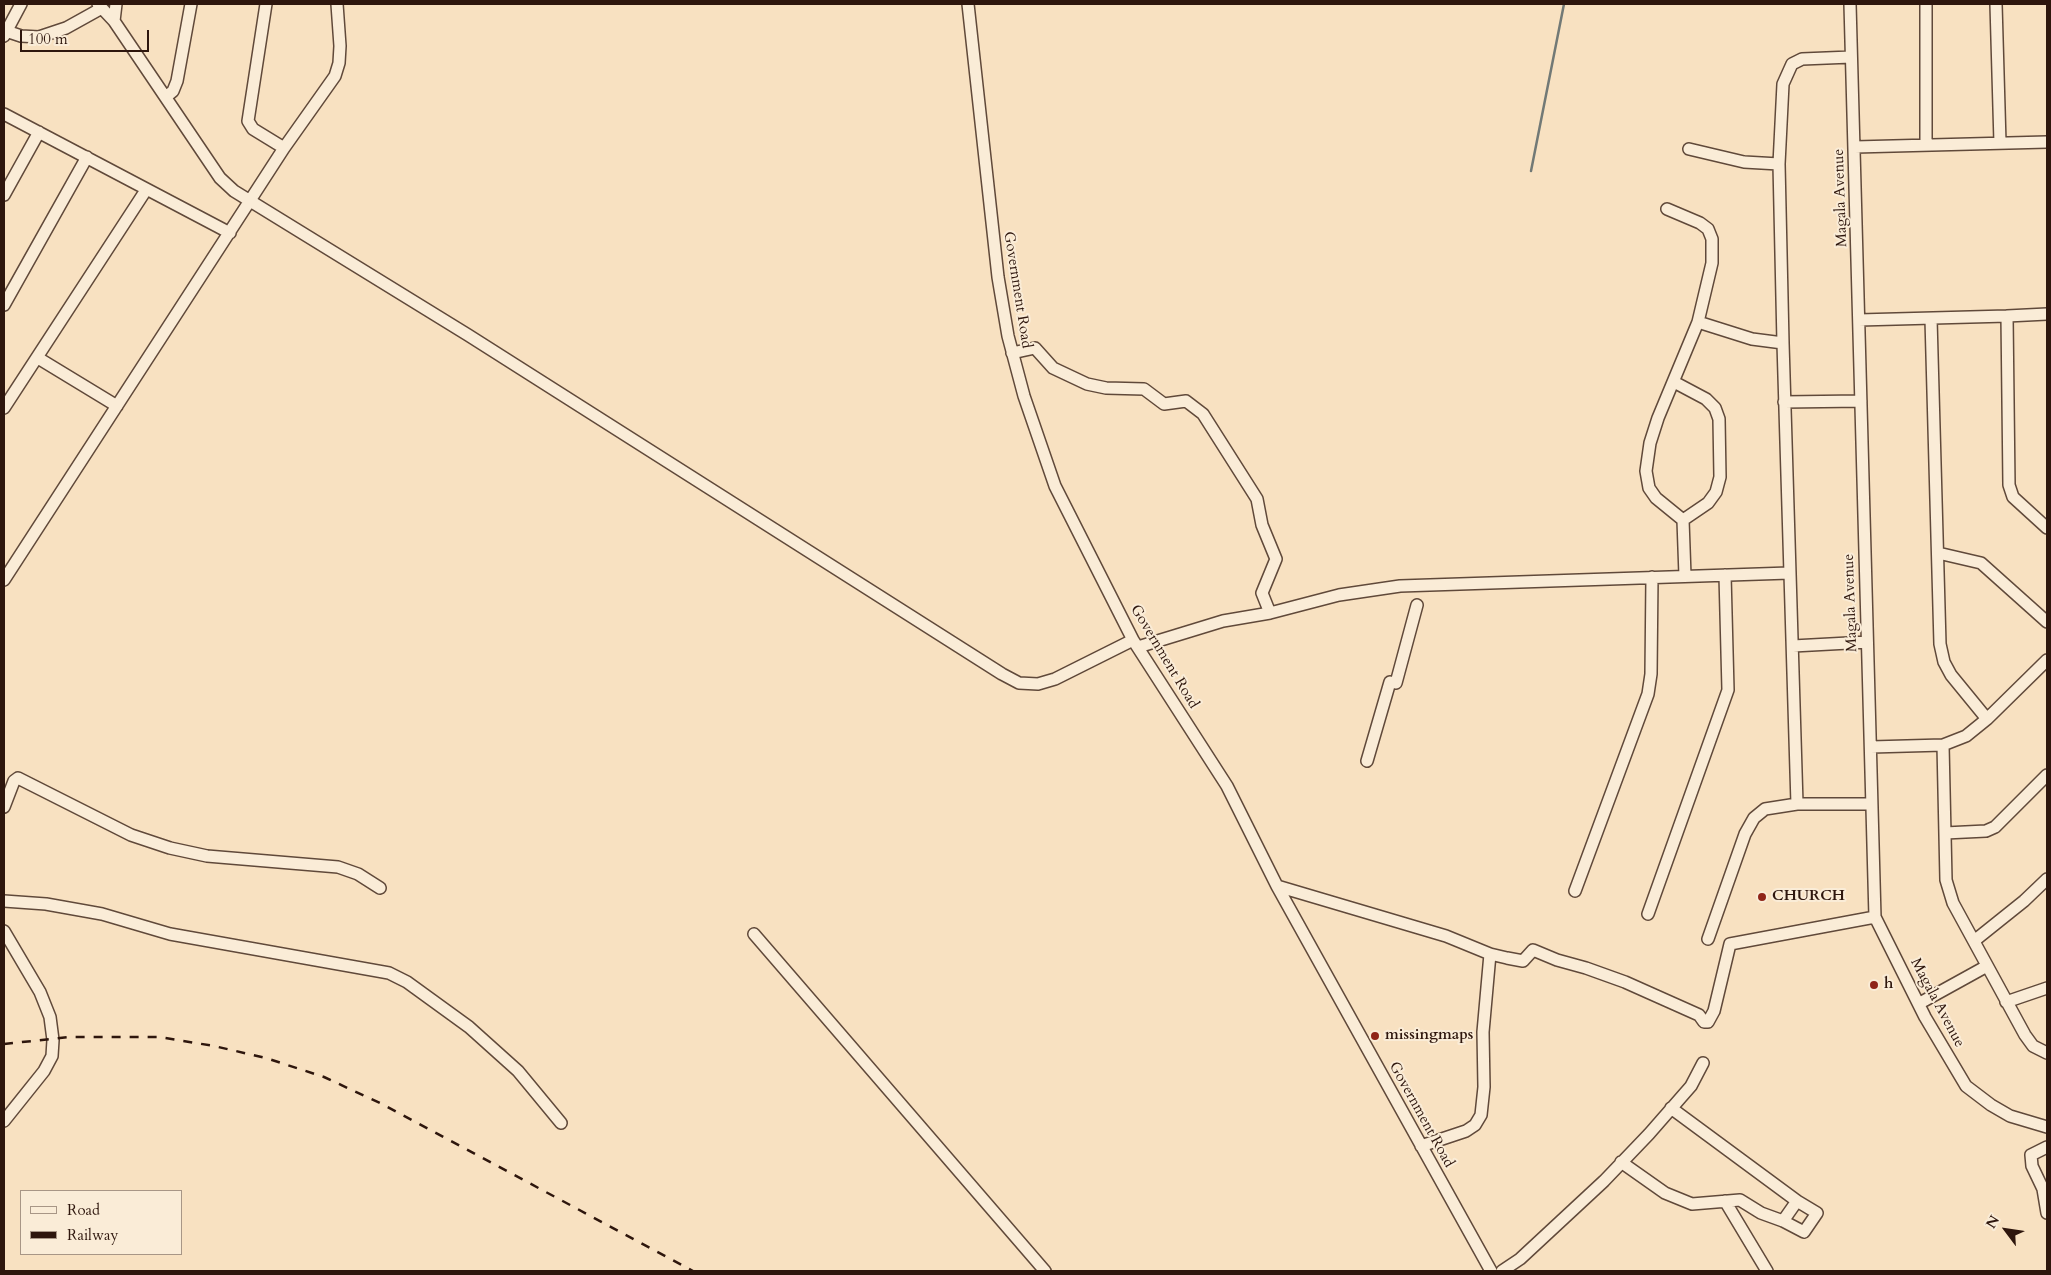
<!DOCTYPE html>
<style>
body{margin:0}
#map{position:relative;width:2051px;height:1275px;overflow:hidden;background:#f8e1c1;font-family:Cardo,serif}
canvas{display:block}
.frame{position:absolute;inset:0;border:5px solid #2e160d;pointer-events:none}
.legend{position:absolute;left:20px;top:1190px;width:162px;height:65px;box-sizing:border-box;background:#faecd7;border:1px solid #a89686;margin:0;padding:6px 9px;list-style:none;font-size:15px;color:#2e160d}
.legend li{display:flex;align-items:center;gap:10px;height:25px}
.legend b{width:25px;border:1px solid #a89686}
.north{position:absolute;left:1981px;top:1205px;width:50px;height:50px;-webkit-text-stroke:4px #faecd7;paint-order:stroke;rotate:301deg;font-size:14px;font-weight:700;line-height:20px;text-align:center;color:#2e160d}
.north::after{content:'';display:block;margin:auto;width:18px;height:22px;background:#2e160d;clip-path:polygon(50% 0,100% 100%,50% 72%,0 100%)}
.scale{position:absolute;left:20px;top:30px;width:129px;height:22px;box-sizing:border-box;border:2px solid #2e160d;border-top:0;padding-left:6px;font-size:15px;line-height:18px;white-space:nowrap;color:#2e160d;-webkit-text-stroke:4px #faecd7;paint-order:stroke}
</style>
<div id="map">
<canvas width="2051" height="1275"></canvas>
<div class="frame"></div>
<ul class="legend">
<li><b style="height:6px;background:#faecd7"></b>Road</li>
<li><b style="height:6px;background:#2e160d"></b>Railway</li>
</ul>
<div class="north">N</div>
<div class="scale">100 m</div>
</div>
<script>
const ctx = document.querySelector('canvas').getContext('2d');
ctx.lineJoin = 'round';
const poly = rows => new Path2D(rows.map(r => 'M' + r).join(''));
function trace(path, color, width, dash) { ctx.strokeStyle = color; ctx.lineWidth = width; ctx.lineCap = dash ? 'butt' : 'round'; ctx.setLineDash(dash || []); ctx.stroke(path); }
function write(font, color, halo, rows, align = 'center') {
  ctx.font = font + ' Cardo,serif'; ctx.lineWidth = 4; ctx.setLineDash([]); ctx.textBaseline = 'middle'; ctx.strokeStyle = halo; ctx.fillStyle = color; for (const [text, x, y, turn = 0] of rows) {
    ctx.save(); ctx.translate(x, y); ctx.rotate((+turn || 0) * Math.PI / 180); ctx.textAlign = isNaN(turn) ? turn : align; if (halo) ctx.strokeText(text, 0, 0); ctx.fillText(text, 0, 0); ctx.restore();
  }
}
trace(poly([
 [1531,171,1564,4]
]), '#727976', 2.5);
const minor = poly([
 [98,4,114,21,220,178,234,191,468,335,1002,674,1019,683,1038,684,1055,679,1133,640],
 [266,4,248,121,253,129,284,148],
 [968,4,998,277,1008,336,1024,396,1055,486,1133,640,1227,786,1277,886,1491,1271],
 [1850,4,1875,917,1925,1017,1966,1086,1991,1105,2010,1116,2047,1127],
 [1926,4,1926,145],
 [1996,4,2000,143],
 [114,21,116,4],
 [6,31,21,36,39,37,66,28,102,8],
 [4,36,21,4],
 [167,96,173,91,177,81,191,4],
 [4,114,230,233],
 [1855,147,2047,142],
 [1689,149,1744,162,1779,164],
 [4,195,39,132],
 [1667,209,1700,223,1708,229,1712,239,1712,263,1698,322,1658,418,1650,443,1646,471,1649,488,1656,498,1683,520,1685,576],
 [4,305,87,157],
 [2047,314,2007,316,2009,485,2013,497,2047,528],
 [1931,319,1940,644,1944,662,1951,675,1987,719],
 [1859,320,2007,316],
 [1698,322,1752,339,1783,343],
 [1012,353,1035,348,1053,368,1087,384,1106,388,1144,389,1164,404,1186,401,1203,414,1257,499,1262,525,1276,559,1262,593,1270,613],
 [38,358,117,406],
 [1674,382,1706,399,1715,408,1719,419,1720,477,1716,492,1708,503,1683,520],
 [1784,402,1861,401],
 [4,408,146,190],
 [1938,553,1981,563,2047,622],
 [4,580,284,148,335,76,339,63,340,46,337,4],
 [1793,646,1867,642],
 [1138,647,1223,621,1270,613,1339,595,1400,586,1789,573],
 [1396,683,1417,605],
 [1943,745,1946,880,1953,903,2025,1035,2033,1046,2047,1053],
 [1871,747,1943,745,1966,736,1987,719,2047,660],
 [1367,761,1390,682],
 [1797,804,1783,343,1779,164,1783,84,1792,64,1802,59,1851,57],
 [4,807,14,781,18,778,131,835,170,848,207,856,338,867,358,874,380,888],
 [1945,833,1986,831,1995,827,2047,775],
 [1277,886,1446,936,1490,954,1507,958,1523,961,1533,950,1557,960,1586,968,1625,982,1699,1015,1704,1022,1708,1022,1714,1011,1730,944,1875,917],
 [1575,891,1648,694,1651,674,1652,577],
 [4,901,46,904,102,914,170,934,389,973,407,982,469,1027,518,1071,561,1123],
 [1648,914,1728,690,1725,575],
 [4,931,40,992,50,1017,53,1040,52,1056,44,1071,4,1121],
 [754,934,1045,1271],
 [1708,939,1745,834,1754,818,1765,809,1797,804,1870,804],
 [1974,941,2024,901,2047,879],
 [2006,1002,2047,988],
 [1920,1003,1987,966],
 [1671,1108,1797,1201],
 [1421,1146,1466,1131,1475,1125,1481,1115,1484,1087,1483,1032,1490,954],
 [2047,1147,2031,1155,2032,1166,2043,1189,2047,1213],
 [1621,1162,1665,1193,1692,1204,1740,1200,1761,1213,1783,1221,1797,1201,1817,1213,1804,1232,1783,1221],
 [1725,1201,1767,1271],
 [1502,1271,1520,1259,1604,1181,1649,1134,1691,1086,1703,1063]
]);
trace(minor, '#60493a', 14);
trace(minor, '#faecd7', 11);
trace(poly([
 [4,1044,70,1037,159,1037,214,1046,266,1058,324,1077,382,1104,693,1271]
]), '#2e160d', 2.5, [9, 9]);
for (const [x, y, r, color] of [
 [1762,897,5,"#8f2418"],
 [1874,985,5,"#8f2418"],
 [1375,1036,5,"#8f2418"]
]) { const dot = new Path2D(); dot.arc(x, y, r, 0, 2 * Math.PI); ctx.fillStyle = color; ctx.fill(dot); trace(dot, '#faecd7', 2); }
write('15px', '#2e160d', '#faecd7', [
 ["Magala Avenue",1841,198,-92],
 ["Government Road",1017,290,81],
 ["Magala Avenue",1851,603,-92],
 ["Government Road",1164,657,59],
 ["Magala Avenue",1937,1003,62],
 ["Government Road",1421,1115,61]
]);
write('bold 15px', '#2e160d', '#faecd7', [
 ["CHURCH",1772,897],
 ["h",1884,985],
 ["missingmaps",1385,1036]
], 'left');
</script>
